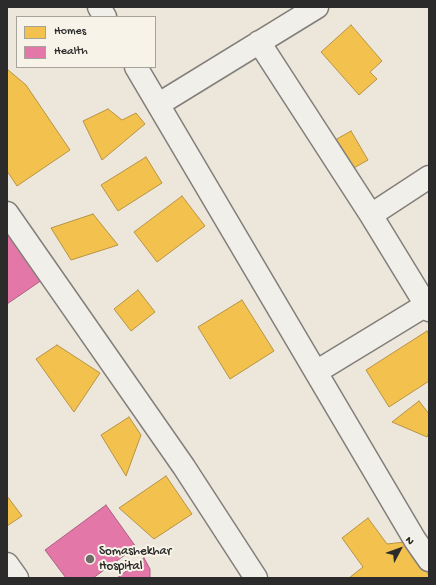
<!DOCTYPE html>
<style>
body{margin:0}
#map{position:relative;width:436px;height:585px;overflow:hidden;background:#ede6db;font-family:"Gochi Hand",sans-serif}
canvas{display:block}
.frame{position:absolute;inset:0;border:8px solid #2b2b2b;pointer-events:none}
.legend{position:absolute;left:16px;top:16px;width:140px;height:52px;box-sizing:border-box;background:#f7f3e8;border:1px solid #a5a39c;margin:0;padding:5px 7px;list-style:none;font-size:12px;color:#2b2b2b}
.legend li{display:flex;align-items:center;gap:8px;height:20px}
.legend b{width:20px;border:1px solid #a5a39c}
.north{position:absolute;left:380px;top:529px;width:40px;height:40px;-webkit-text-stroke:3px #f7f3e8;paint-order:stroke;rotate:49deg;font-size:11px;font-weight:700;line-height:16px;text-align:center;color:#2b2b2b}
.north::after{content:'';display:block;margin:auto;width:14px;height:18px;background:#2b2b2b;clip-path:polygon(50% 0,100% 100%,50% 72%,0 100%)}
</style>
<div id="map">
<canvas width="436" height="585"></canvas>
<div class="frame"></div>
<ul class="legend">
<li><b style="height:11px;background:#f2c14e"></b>Homes</li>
<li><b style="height:11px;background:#e377a8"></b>Health</li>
</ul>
<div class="north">N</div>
</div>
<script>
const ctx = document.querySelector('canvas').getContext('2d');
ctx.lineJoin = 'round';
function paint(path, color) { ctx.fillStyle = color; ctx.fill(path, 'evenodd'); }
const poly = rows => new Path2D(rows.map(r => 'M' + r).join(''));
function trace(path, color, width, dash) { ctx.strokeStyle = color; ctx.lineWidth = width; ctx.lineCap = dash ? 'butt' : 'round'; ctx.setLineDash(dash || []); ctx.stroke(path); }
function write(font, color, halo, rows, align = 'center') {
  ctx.font = font + ' "Gochi Hand",sans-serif'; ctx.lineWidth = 4; ctx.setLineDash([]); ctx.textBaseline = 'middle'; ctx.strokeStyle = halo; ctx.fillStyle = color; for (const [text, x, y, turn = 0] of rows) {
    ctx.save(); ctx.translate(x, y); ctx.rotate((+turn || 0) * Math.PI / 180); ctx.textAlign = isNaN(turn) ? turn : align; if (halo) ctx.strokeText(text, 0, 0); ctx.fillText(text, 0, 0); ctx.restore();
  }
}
const homes = poly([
 [351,25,382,61,370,72,377,79,359,95,321,52,351,25],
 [7,69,26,85,70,150,17,186,7,171,7,69],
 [108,109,122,120,136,113,145,124,102,160,83,121,108,109],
 [351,131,368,160,352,169,335,140,351,131],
 [146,157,162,183,118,211,101,185,146,157],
 [182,196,205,226,157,262,134,232,182,196],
 [93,214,118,245,71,260,51,228,93,214],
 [138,290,155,312,131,331,114,309,138,290],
 [242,300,274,351,230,379,198,327,242,300],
 [427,331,429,335,429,381,389,407,366,370,427,331],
 [57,345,100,373,74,412,36,359,57,345],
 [419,401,429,414,429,432,427,437,392,422,419,401],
 [129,417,141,435,126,476,101,435,129,417],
 [166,476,192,514,154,539,119,508,166,476],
 [7,496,22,516,7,526,7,496],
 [368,518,387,544,404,542,429,575,429,578,349,578,363,567,342,538,368,518]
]);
paint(homes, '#f2c14e');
trace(homes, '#b69444', 1);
const health = poly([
 [9,232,42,280,7,304,7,234,9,232],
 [106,505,136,547,93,578,66,578,45,550,106,505],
 [144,558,150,569,150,578,117,578,144,558]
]);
paint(health, '#e377a8');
trace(health, '#ac6082', 1);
const minor = poly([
 [99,7,105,17],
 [259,42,371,215,429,310],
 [136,67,415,540,429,560],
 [159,104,317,7],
 [7,213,184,467,256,578],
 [371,215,429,177],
 [316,372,426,305],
 [7,564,17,578]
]);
trace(minor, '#827f7a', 25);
trace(minor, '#f1efea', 22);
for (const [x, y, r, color] of [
 [90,559,5,"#6f6c69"]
]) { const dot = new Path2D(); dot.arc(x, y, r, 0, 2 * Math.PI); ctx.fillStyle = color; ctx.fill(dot); trace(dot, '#f7f3e8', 1.5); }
write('13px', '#2b2b2b', '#f7f3e8', [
 ["Somashekhar",99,552],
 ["Hospital",99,567]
], 'left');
</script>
